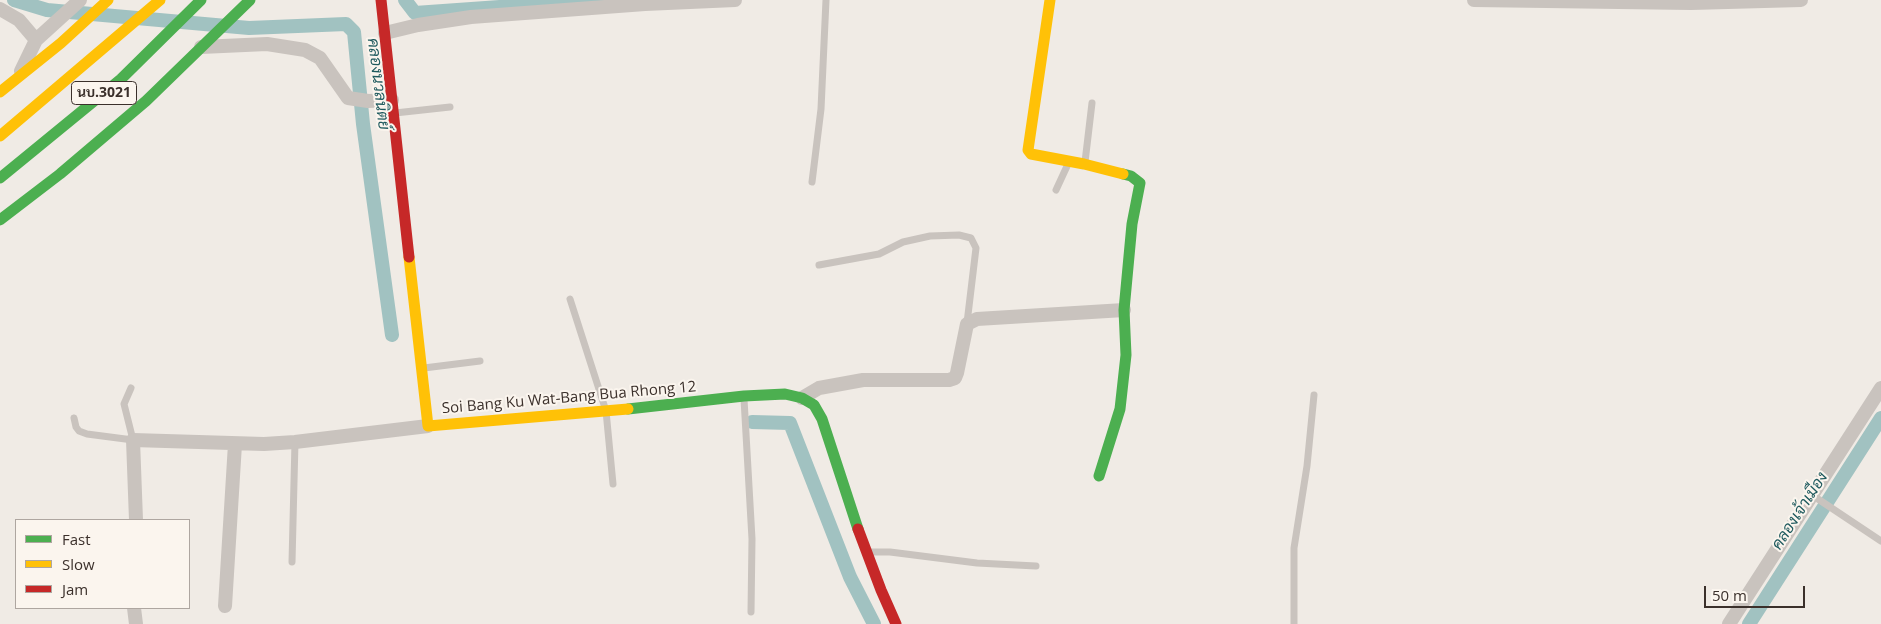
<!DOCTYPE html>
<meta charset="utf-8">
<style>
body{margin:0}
#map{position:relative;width:1881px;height:624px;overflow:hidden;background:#f0ebe5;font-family:"Open Sans",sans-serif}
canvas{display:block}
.legend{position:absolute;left:15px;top:519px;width:175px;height:90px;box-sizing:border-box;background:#fbf5ee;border:1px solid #aea6a0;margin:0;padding:6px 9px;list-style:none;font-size:15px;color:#3b302b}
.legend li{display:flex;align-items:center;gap:10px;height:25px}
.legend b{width:25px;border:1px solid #aea6a0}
.scale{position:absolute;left:1704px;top:586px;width:101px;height:22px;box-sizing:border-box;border:2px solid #3b302b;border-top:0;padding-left:6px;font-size:15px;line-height:18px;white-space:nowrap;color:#3b302b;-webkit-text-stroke:4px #fbf5ee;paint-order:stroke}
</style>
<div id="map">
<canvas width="1881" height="624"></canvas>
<ul class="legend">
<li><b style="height:6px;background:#4caf50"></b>Fast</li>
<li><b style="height:6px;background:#ffc107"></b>Slow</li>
<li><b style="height:6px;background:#c62828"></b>Jam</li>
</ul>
<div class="scale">50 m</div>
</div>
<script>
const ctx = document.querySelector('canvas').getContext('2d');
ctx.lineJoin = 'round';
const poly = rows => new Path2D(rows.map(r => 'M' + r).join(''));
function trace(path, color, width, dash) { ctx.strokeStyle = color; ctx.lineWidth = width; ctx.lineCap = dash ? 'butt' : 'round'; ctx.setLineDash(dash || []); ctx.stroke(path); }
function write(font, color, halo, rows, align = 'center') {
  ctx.font = font + ' "Open Sans",Sarabun,sans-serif'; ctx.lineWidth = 4; ctx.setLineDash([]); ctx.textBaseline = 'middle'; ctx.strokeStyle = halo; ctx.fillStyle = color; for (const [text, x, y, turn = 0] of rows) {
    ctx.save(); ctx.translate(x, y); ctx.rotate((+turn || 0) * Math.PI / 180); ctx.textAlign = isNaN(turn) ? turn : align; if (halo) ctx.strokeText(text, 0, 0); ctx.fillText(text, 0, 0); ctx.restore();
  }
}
trace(poly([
 [14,0,47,10,249,28,346,24,354,32,363,124,392,335],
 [405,0,415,13,598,0],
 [752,422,790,423,850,577,874,624],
 [1749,624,1881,418]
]), '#a1c2c1', 14);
trace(poly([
 [395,113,450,107],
 [1085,162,1092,103],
 [812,182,821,109,826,0],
 [1056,190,1068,164],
 [819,265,879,254,903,242,930,236,959,235,971,238,976,248,967,323],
 [570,299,606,411,613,484],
 [424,368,480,361],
 [744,399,752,539,751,612],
 [74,418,76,427,79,431,87,434,133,440,124,404,131,388],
 [1812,495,1881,541],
 [869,552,890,552,977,563,1036,566],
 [292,562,295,442],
 [1294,624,1294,548,1307,466,1314,395]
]), '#c9c3be', 7);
trace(poly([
 [1474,0,1691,3,1801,0],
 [0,9,19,20,36,40],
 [385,33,418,25,471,17,645,4,735,0],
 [201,47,267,44,305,50,320,58,348,98,368,101,392,100],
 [21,71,36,40,80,0],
 [802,398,819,388,863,380,949,380,955,378,957,373,967,324,977,319,1124,310],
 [136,520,133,440,264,444,295,442,428,426],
 [225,606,235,444],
 [134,608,136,624],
 [1729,624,1881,388]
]), '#c9c3be', 14);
trace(poly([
 [0,178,121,79,201,0],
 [0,220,60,174,146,101,250,0],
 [628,409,744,396,785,394,802,398,814,405,822,419,858,529],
 [1099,476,1120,409,1126,355,1124,310,1132,224,1140,183,1131,176,1123,174]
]), '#4caf50', 11);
trace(poly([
 [1050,0,1028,150,1031,154,1084,164,1123,174],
 [0,92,61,43,108,0],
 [0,136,160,0],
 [409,257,428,426,628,409]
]), '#ffc107', 11);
trace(poly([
 [381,0,409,257],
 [858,529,881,590,896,624]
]), '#c62828', 11);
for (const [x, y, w] of [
 [104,93,65]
]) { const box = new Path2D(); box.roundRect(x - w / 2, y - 11.5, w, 23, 4); ctx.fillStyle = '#fbf5ee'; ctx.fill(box); trace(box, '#3b302b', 1); }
write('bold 14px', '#3b302b', null, [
 ["นบ.3021",104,93]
]);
write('15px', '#3b302b', '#fbf5ee', [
 ["Soi Bang Ku Wat-Bang Bua Rhong 12",569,398,-5]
]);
write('italic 16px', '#1f5a5e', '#fbf5ee', [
 ["คลองนวลนิตย์",378,84,83],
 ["คลองเจ้าเมือง",1800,511,-57]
]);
</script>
